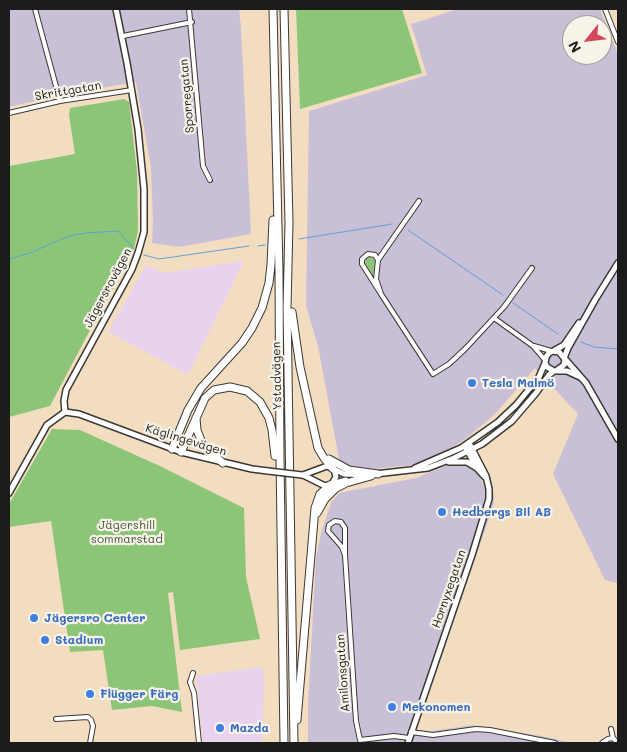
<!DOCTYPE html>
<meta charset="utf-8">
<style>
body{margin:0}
#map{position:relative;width:627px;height:752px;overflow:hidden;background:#f2ddc0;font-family:Mali,sans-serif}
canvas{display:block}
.frame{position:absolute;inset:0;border:10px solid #1c1c1c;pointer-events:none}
.north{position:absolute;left:562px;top:15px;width:50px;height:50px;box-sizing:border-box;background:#f7f3e8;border:1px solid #9f9d96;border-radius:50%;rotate:241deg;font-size:14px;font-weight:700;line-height:20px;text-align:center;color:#1c1c1c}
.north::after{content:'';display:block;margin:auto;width:18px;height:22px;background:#d1495b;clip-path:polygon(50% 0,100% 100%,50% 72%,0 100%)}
</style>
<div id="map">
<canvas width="627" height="752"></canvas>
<div class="frame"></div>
<div class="north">N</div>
</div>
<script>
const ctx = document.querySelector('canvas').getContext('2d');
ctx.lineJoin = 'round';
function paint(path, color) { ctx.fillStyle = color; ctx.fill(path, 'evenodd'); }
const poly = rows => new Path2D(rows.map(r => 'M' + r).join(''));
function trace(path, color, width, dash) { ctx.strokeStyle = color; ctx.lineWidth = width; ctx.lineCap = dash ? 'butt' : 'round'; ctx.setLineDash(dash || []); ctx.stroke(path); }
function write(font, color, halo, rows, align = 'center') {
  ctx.font = font + ' Mali,sans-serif'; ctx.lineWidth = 4.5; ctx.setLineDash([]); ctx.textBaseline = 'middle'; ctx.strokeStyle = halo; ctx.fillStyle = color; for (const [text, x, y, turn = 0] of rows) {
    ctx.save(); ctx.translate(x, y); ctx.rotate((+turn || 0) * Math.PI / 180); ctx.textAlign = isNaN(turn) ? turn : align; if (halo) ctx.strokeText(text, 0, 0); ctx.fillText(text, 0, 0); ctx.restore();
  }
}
paint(poly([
 [244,261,188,375,108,332,146,265,164,273],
 [262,667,264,680,262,743,203,743,196,676]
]), '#e8d2ee');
paint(poly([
 [9,9,239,9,241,27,251,234,179,247,152,243,153,222,151,168,136,82,65,94,9,107],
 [458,9,600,9,616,49,618,58,618,583,605,580,553,474,578,414,535,368,494,415,464,440,442,453,412,465,364,470,351,469,340,464,318,346,306,306,309,111,427,75,411,24],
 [572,25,602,25,602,55,572,55],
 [462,464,474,468,480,477,484,488,494,494,493,507,426,701,415,730,432,731,472,725,547,737,572,743,308,743,308,706,316,557,322,530,331,503,339,493,416,478,445,466]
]), '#c9bfd7');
paint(poly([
 [296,9,402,9,422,73,300,109],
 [124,99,129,102,137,172,138,231,133,253,102,308,99,307,99,313,50,406,9,417,9,166,75,154,69,115,70,108],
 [370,257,375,260,373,276,365,263,366,259],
 [52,429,80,430,162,467,244,508,246,577,260,639,180,650,173,592,168,593,182,712,152,706,112,710,103,650,70,652,51,521,9,527,9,504]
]), '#8dc578');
trace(poly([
 [408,230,503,295],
 [299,239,392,224],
 [258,246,265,245],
 [144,255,159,259,249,246],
 [9,259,30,253,69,236,85,233,118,231,134,249],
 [513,303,558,334],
 [581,342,594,347,618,349]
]), '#5da2d2', 1);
const street = poly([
 [35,9,60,101],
 [189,9,203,166,210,180],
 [605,9,618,42],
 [123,36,192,22],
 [9,113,60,101,132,90],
 [378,260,419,201],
 [381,294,362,264,362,259,368,254,375,255,378,260,376,279,381,294,433,374,449,364,466,348,504,307,532,268],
 [494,318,533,346,545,360],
 [534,346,551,351],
 [345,555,342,547,328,531,329,525,335,521,341,522,345,528,345,555,356,721,360,740,394,736,409,738],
 [193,673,190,682,194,693,199,743],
 [56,719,88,717,91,720,93,726,90,743],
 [611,729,613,738],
 [411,732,433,735,476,729,490,730,555,743],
 [602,743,608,739,613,738,618,743]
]);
const secondary = poly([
 [555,350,564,345,579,323],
 [564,358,568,348,595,300,618,263],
 [565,359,586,383,618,439],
 [557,370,564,365,565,359,559,352,553,351,549,353,546,357,545,363,547,367,554,371,567,371,580,377],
 [65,412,64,401,66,390,132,269,138,253,144,232,144,189,138,129,127,63,116,9],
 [65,412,79,414,181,452,252,469,268,471],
 [466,448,475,465],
 [449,462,467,462,477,468,485,477],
 [415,468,461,448,498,422,516,405,539,377,545,363],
 [375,474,428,468,454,458,482,444,512,421,536,393,549,375,554,371],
 [303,475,327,466,344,474,367,475],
 [303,475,325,486,346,480],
 [331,485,336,477,334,469],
 [9,493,47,425,65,412],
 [408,743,472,555,489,499,489,489,486,476,469,443]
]);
const highway = poly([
 [273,9,279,271,280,458,284,743],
 [284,9,289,223,287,308,294,743],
 [292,312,300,367,318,448,324,458,333,469],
 [196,418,197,430,202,443,211,453,223,463],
 [172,449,188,410,201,388,242,343,252,328,262,308,269,283,271,265,273,220],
 [181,452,205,398,214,390,230,387,247,391,260,402,269,418,272,430,275,456],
 [329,459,349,470,378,474],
 [317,513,325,499,336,488,346,483,371,476],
 [297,720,315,508,320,494,330,485]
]);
trace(street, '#3c3935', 6);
trace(secondary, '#3c3935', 8);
trace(highway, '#3c3935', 9);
trace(street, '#fff', 4);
trace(secondary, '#fff', 5);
trace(highway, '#fff', 7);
const secondaryBridge = poly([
 [268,471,302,475]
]);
trace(secondaryBridge, '#3c3935', 8, []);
trace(secondaryBridge, '#fff', 5);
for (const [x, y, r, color] of [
 [472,383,5,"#3f7fe0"],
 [442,512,5,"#3f7fe0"],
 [34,618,5,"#3f7fe0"],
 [45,640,5,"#3f7fe0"],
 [90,694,5,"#3f7fe0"],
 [392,707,5,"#3f7fe0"],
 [220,728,5,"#3f7fe0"]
]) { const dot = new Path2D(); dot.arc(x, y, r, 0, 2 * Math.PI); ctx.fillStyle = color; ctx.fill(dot); trace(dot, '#f7f3e8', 2); }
write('12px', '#1c1c1c', '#f7f3e8', [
 ["Skrittgatan",68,91,-10],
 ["Sporregatan",187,96,-95],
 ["Jägersrovägen",108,288,-62],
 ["Ystadvägen",277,376,-91],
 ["Käglingevägen",186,440,17],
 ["Hornyxegatan",449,589,-71],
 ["Amilonsgatan",343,673,-94]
]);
write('bold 12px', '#366cbe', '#f7f3e8', [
 ["Tesla Malmö",482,383],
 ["Hedbergs Bil AB",452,512],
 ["Jägersro Center",44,618],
 ["Stadium",55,640],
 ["Flügger Färg",100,694],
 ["Mekonomen",402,707],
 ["Mazda",230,728]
], 'left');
write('12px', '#44573c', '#f7f3e8', [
 ["Jägershill",127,525],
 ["sommarstad",127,539]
]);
</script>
